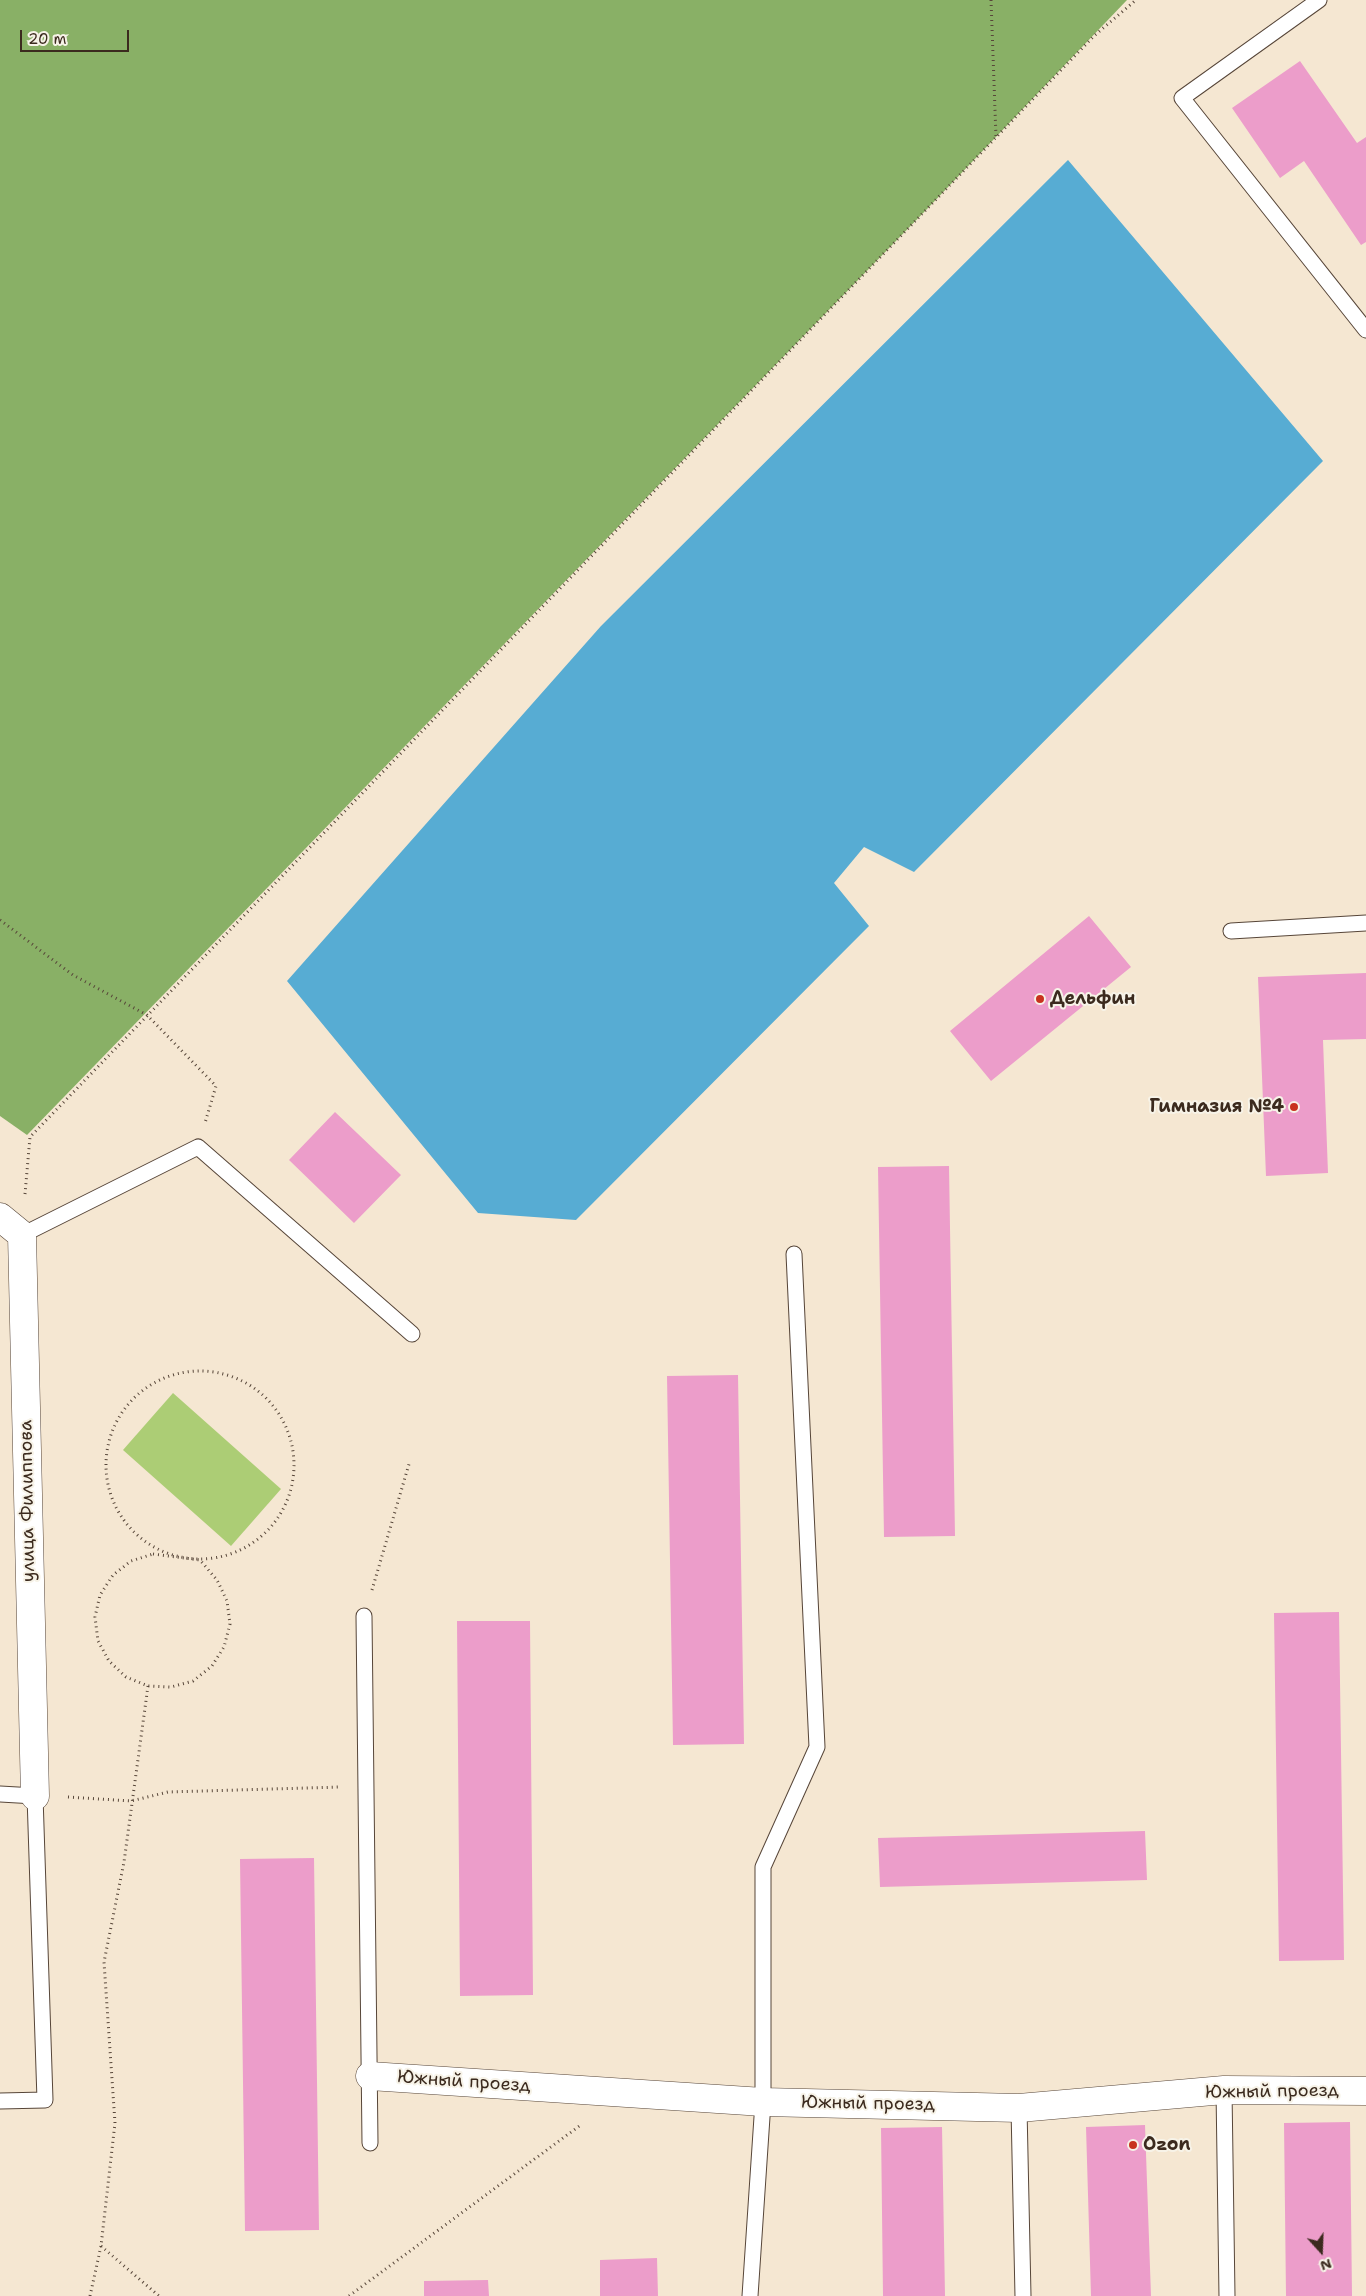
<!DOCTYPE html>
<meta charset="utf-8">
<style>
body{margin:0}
#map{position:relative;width:1366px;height:2296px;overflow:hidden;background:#f5e7d2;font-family:"Shantell Sans",sans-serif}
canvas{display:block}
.north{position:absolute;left:1296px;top:2226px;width:50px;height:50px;-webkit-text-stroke:4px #f7f3e8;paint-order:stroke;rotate:160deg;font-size:14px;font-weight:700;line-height:20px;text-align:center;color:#3b2a1e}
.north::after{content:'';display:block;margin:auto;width:18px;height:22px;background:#3b2a1e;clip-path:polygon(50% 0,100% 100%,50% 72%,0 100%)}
.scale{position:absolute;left:20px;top:30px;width:109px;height:22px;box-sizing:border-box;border:2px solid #3b2a1e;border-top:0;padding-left:6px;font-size:15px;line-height:18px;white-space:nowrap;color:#3b2a1e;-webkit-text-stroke:4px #f7f3e8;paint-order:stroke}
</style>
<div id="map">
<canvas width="1366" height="2296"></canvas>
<div class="north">N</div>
<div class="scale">20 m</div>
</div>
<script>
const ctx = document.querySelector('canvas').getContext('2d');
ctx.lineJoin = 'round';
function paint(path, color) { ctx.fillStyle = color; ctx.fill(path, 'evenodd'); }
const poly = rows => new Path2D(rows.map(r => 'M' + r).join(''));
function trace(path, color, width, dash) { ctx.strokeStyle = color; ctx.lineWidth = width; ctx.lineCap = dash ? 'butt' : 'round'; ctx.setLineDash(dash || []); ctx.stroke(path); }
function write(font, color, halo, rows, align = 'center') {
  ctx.font = font + ' "Shantell Sans",sans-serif'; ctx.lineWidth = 4; ctx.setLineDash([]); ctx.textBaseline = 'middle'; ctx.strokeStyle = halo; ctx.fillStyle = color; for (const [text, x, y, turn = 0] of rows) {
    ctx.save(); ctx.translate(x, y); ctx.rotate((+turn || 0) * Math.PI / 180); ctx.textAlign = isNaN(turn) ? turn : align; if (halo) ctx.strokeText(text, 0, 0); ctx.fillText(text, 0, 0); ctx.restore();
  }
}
paint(poly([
 [173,1393,281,1489,231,1546,123,1450]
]), '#accd75');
paint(poly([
 [0,0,1127,0,928,208,27,1135,0,1116]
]), '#89b066');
paint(poly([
 [1068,160,1323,461,914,872,864,847,834,883,869,926,576,1220,478,1213,287,981,601,626]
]), '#57acd3');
paint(poly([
 [1300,61,1357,143,1366,137,1366,242,1361,245,1304,161,1280,178,1232,108],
 [1089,916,1131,967,991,1081,950,1031],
 [1366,973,1366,1039,1323,1040,1328,1173,1266,1176,1258,977],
 [335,1112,401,1175,354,1223,289,1160],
 [949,1166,955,1536,884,1537,878,1167],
 [738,1375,744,1744,673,1745,667,1376],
 [1339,1612,1344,1960,1279,1961,1274,1613],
 [457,1621,530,1621,533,1995,460,1996],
 [1145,1831,1147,1880,880,1887,878,1838],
 [314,1858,319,2230,245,2231,240,1859],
 [1350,2122,1352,2296,1286,2296,1284,2123],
 [1145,2125,1151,2296,1091,2296,1086,2127],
 [942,2127,945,2296,883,2296,881,2128],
 [657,2258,658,2296,600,2296,600,2260],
 [488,2280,489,2296,424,2296,424,2281]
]), '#ec9dca');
const service = poly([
 [1319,0,1182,98,1366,330],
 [1231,931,1366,923],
 [22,1235,198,1147,412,1334],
 [364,1616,370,2143],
 [0,1794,35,1796,45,2100,0,2101],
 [1224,2090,1227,2296],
 [1019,2108,1023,2296],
 [750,2296,763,2102,763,1867,817,1747,794,1254]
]);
const minor = poly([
 [0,1217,22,1235,35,1796],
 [370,2076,763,2102,1019,2108,1224,2090,1366,2091]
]);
trace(service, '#574639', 17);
trace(minor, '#574639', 29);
trace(poly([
 [991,0,996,137],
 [0,920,73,975,147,1015,216,1086,205,1123],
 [25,1194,30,1137,1094,36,1136,0],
 '106 1465a94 94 0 1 1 188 0a94 94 0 1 1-188 0Z',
 [153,1554,200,1560,217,1580,227,1601,230,1624,224,1647,212,1666,193,1681,171,1687,148,1686,126,1677,109,1661,98,1641,95,1617,100,1595,113,1575,131,1561,153,1554],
 [372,1590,409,1464],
 [68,1797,131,1801,168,1792,341,1787],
 [101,2246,159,2296],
 [90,2296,101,2246,115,2123,104,1962,124,1862,148,1686],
 [349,2296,582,2124]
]), '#574639', 3, [1, 4]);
trace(service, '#fff', 15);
trace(minor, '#fff', 28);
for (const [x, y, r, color] of [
 [1040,999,5,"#c8321e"],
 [1294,1107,5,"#c8321e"],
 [1133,2145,5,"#c8321e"]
]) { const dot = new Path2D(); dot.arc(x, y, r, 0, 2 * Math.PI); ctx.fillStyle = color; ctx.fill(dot); trace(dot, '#f7f3e8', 2); }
write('bold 18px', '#3b2a1e', '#f7f3e8', [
 ["Дельфин",1050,999],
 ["Гимназия №4",1284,1107,"right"],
 ["Ozon",1143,2145]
], 'left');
write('18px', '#3b2a1e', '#f7f3e8', [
 ["улица Филиппова",28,1501,-91],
 ["Южный проезд",464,2082,4],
 ["Южный проезд",1272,2092,-1],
 ["Южный проезд",868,2104,1]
]);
</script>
